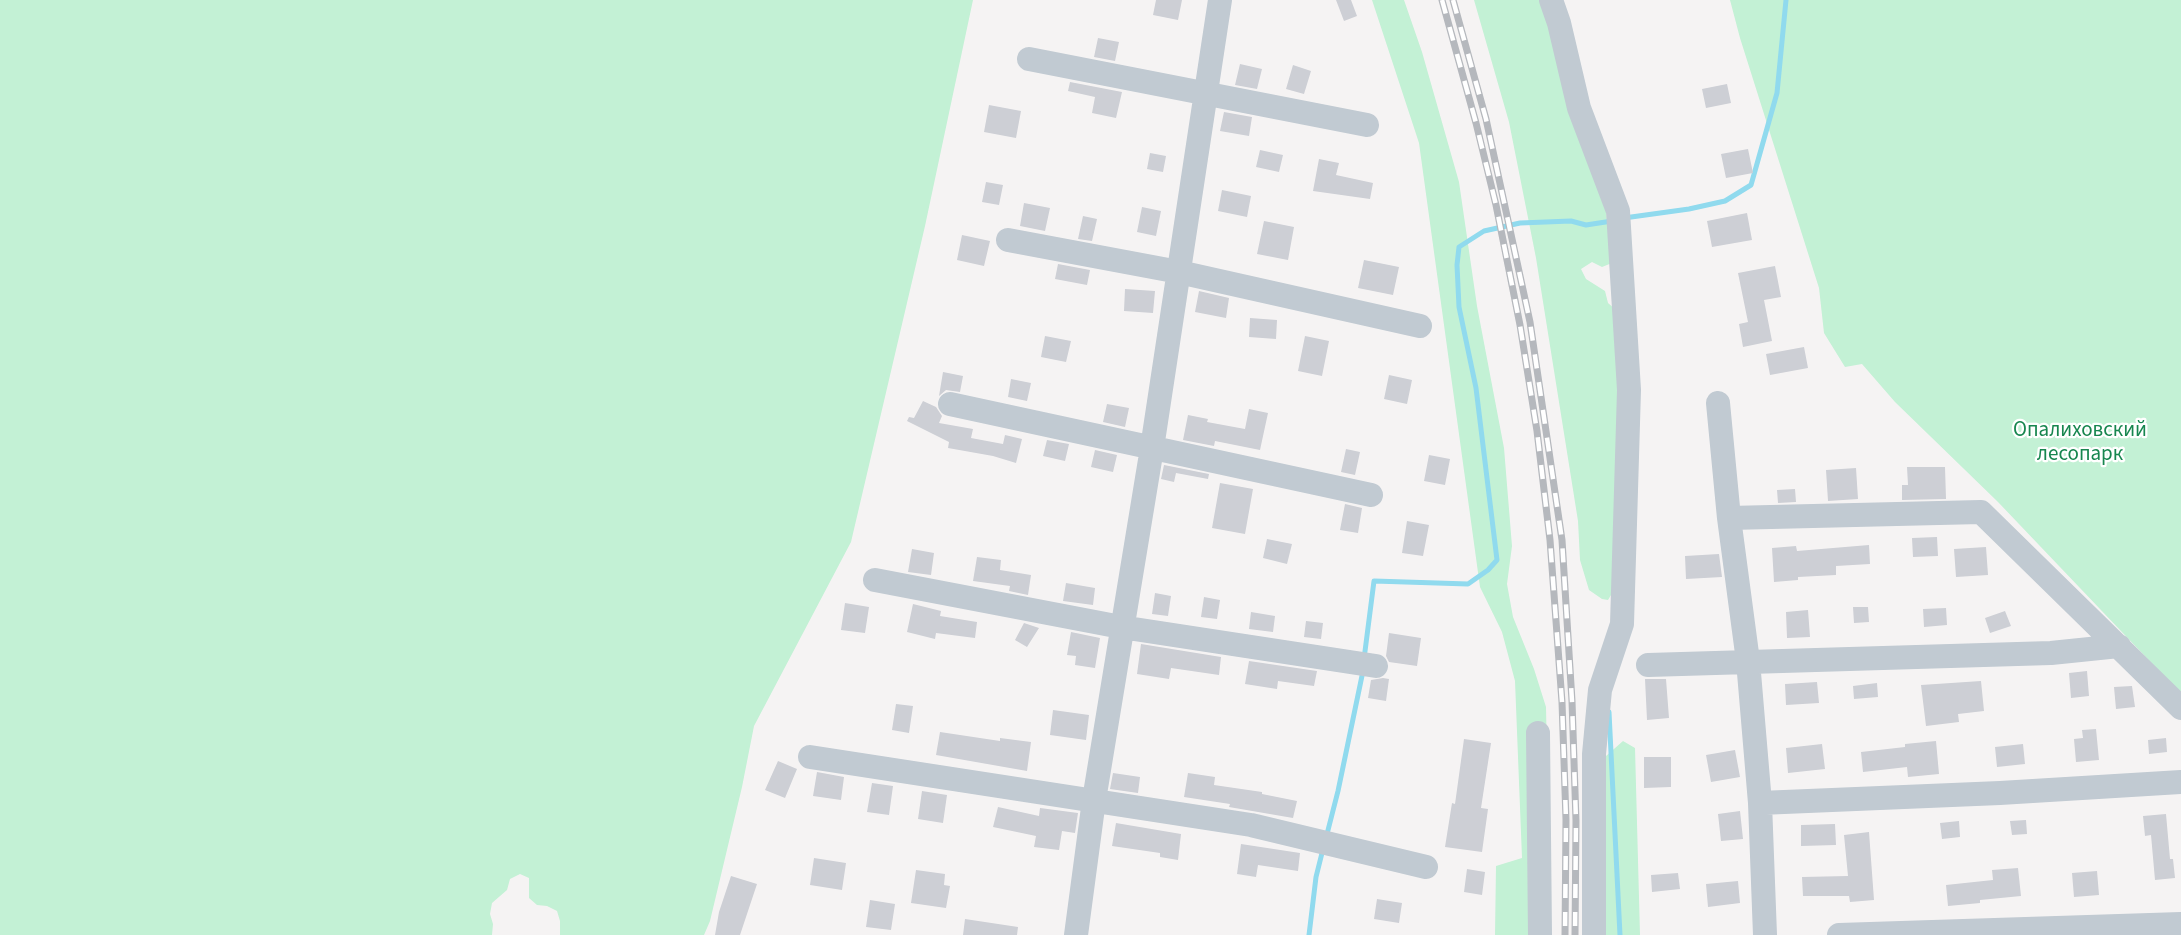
<!DOCTYPE html>
<meta charset="utf-8">
<style>
body{margin:0}
canvas{display:block;background:#f5f3f3}
</style>
<canvas width="2181" height="935"></canvas>
<script>
const ctx = document.querySelector('canvas').getContext('2d');
ctx.lineJoin = 'round';
function paint(path, color) { ctx.fillStyle = color; ctx.fill(path, 'evenodd'); }
const poly = rows => new Path2D(rows.map(r => 'M' + r).join(''));
function trace(path, color, width, dash) { ctx.strokeStyle = color; ctx.lineWidth = width; ctx.lineCap = dash ? 'butt' : 'round'; ctx.setLineDash(dash || []); ctx.stroke(path); }
function write(font, color, halo, rows, align = 'center') {
  ctx.font = font + ' "Source Sans 3",sans-serif'; ctx.lineWidth = 4.5; ctx.setLineDash([]); ctx.textBaseline = 'middle'; ctx.strokeStyle = halo; ctx.fillStyle = color; for (const [text, x, y, turn = 0] of rows) {
    ctx.save(); ctx.translate(x, y); ctx.rotate((+turn || 0) * Math.PI / 180); ctx.textAlign = isNaN(turn) ? turn : align; if (halo) ctx.strokeText(text, 0, 0); ctx.fillText(text, 0, 0); ctx.restore();
  }
}
paint(poly([
 [0,0,973,0,925,226,851,542,754,726,742,787,710,921,704,935,560,935,560,921,557,911,547,906,537,905,529,898,529,878,520,874,510,879,507,890,492,903,490,914,493,924,492,935,0,935],
 [1372,0,1404,0,1422,52,1459,182,1477,306,1504,448,1512,546,1507,584,1513,617,1534,669,1546,707,1549,851,1545,935,1495,935,1496,866,1522,858,1515,681,1502,632,1480,587,1419,143],
 [1474,0,1541,0,1602,178,1612,263,1602,267,1592,262,1581,269,1586,279,1605,291,1608,303,1616,310,1619,321,1614,590,1608,600,1602,599,1589,590,1580,560,1578,521,1536,258,1509,122],
 [1730,0,2181,0,2181,694,1998,502,1895,402,1862,364,1845,367,1824,333,1819,288,1740,38],
 [1623,741,1635,748,1640,935,1604,935,1606,756]
]), '#c3f1d5');
trace(poly([
 [1624,218,1689,209,1725,201,1751,185,1777,93,1786,0],
 [1364,659,1374,581,1468,584,1488,570,1497,560,1476,388,1459,307,1457,265,1459,247,1484,231,1520,223,1571,221,1586,225,1612,221],
 [1609,712,1620,935],
 [1326,838,1338,791,1363,671],
 [1309,935,1316,877,1323,849]
]), '#90daee', 5);
paint(poly([
 [1156,0,1182,0,1178,20,1153,15],
 [1336,0,1351,0,1357,16,1344,21],
 [1098,38,1119,42,1115,61,1094,57],
 [1240,64,1262,69,1257,89,1235,85],
 [1293,65,1311,71,1304,94,1286,89],
 [1070,82,1122,92,1116,118,1092,113,1095,97,1068,91],
 [1727,84,1731,103,1706,108,1702,89],
 [989,105,1021,111,1016,138,984,132],
 [1224,112,1252,117,1249,136,1220,131],
 [1748,149,1753,173,1726,178,1721,154],
 [1260,150,1283,155,1279,172,1256,167],
 [1150,153,1166,156,1163,172,1147,169],
 [1319,159,1339,163,1336,175,1373,183,1370,199,1313,191],
 [986,182,1003,185,999,205,982,202],
 [1222,190,1251,196,1247,217,1218,211],
 [1024,203,1050,208,1045,231,1020,226],
 [1142,207,1161,211,1156,236,1137,232],
 [1747,213,1752,240,1712,247,1707,221],
 [1083,216,1097,219,1092,241,1078,239],
 [1264,221,1294,227,1288,260,1257,254],
 [962,235,990,241,984,266,957,260],
 [1364,260,1399,267,1393,295,1358,288],
 [1058,264,1090,270,1087,285,1055,279],
 [1775,266,1781,297,1764,300,1772,341,1743,347,1739,324,1748,322,1738,273],
 [1125,289,1155,291,1153,313,1124,311],
 [1199,291,1229,298,1226,318,1195,312],
 [1250,318,1277,320,1276,339,1249,337],
 [1045,336,1071,341,1066,362,1041,357],
 [1305,336,1329,341,1322,376,1298,371],
 [1804,347,1808,368,1770,375,1766,354],
 [943,372,963,376,960,392,946,390,939,396],
 [1389,375,1412,380,1407,404,1384,399],
 [1011,379,1031,383,1027,401,1008,397],
 [923,401,936,407,942,416,939,423,973,429,971,438,1003,444,1005,435,1022,439,1016,463,993,456,948,448,949,442,907,421,909,417,914,418],
 [1107,404,1129,408,1125,427,1103,422],
 [1249,409,1268,413,1260,450,1215,441,1214,446,1183,440,1188,415,1208,419,1207,422,1245,429],
 [1047,440,1069,444,1065,461,1043,456],
 [1346,449,1360,452,1355,475,1341,472],
 [1095,450,1117,455,1113,472,1091,467],
 [1429,455,1450,459,1445,485,1424,481],
 [1164,465,1209,474,1208,479,1176,473,1174,482,1161,479],
 [1907,467,1945,467,1946,499,1902,500,1902,485,1908,485],
 [1856,468,1858,499,1828,501,1826,470],
 [1220,483,1253,489,1245,534,1212,528],
 [1795,489,1796,502,1778,503,1777,490],
 [1345,504,1362,508,1358,533,1340,530],
 [1407,521,1429,525,1423,556,1402,553],
 [1937,537,1938,556,1913,557,1912,538],
 [1267,539,1292,544,1287,564,1263,558],
 [1869,545,1870,564,1836,566,1836,575,1798,577,1798,580,1774,582,1772,548,1796,546,1797,551],
 [1986,547,1988,575,1956,577,1954,549],
 [912,549,934,553,931,575,908,572],
 [1719,554,1722,577,1686,579,1685,556],
 [977,557,1001,560,1000,570,1031,575,1028,595,1009,591,1010,586,973,581],
 [1066,583,1095,588,1093,605,1063,601],
 [1155,593,1171,596,1168,616,1152,614],
 [1204,597,1220,600,1217,619,1201,617],
 [845,603,869,607,865,633,841,630],
 [913,604,941,611,940,616,977,622,975,638,936,633,935,639,907,632],
 [1853,607,1868,607,1869,622,1854,623],
 [1946,608,1947,625,1924,627,1923,609],
 [1808,610,1810,637,1787,638,1786,612],
 [2005,611,2011,626,1990,633,1985,618],
 [1251,612,1275,616,1273,632,1249,629],
 [1306,621,1323,623,1321,639,1304,637],
 [1024,623,1039,628,1027,647,1015,640],
 [1071,632,1100,638,1095,668,1075,665,1076,656,1067,655],
 [1389,633,1421,638,1417,666,1389,662,1386,656],
 [1141,644,1221,657,1219,675,1171,668,1169,679,1137,674],
 [1249,661,1317,671,1314,686,1278,681,1277,689,1245,684],
 [2087,671,2089,696,2071,698,2069,673],
 [1383,678,1389,679,1386,701,1368,698,1371,680],
 [1645,679,1666,679,1669,718,1647,720],
 [1981,681,1984,711,1958,714,1959,722,1926,726,1921,685],
 [1817,682,1819,703,1786,705,1785,684],
 [1877,683,1878,697,1854,699,1853,686],
 [2132,686,2135,707,2116,709,2114,687],
 [896,704,913,706,909,733,892,730],
 [1053,710,1089,715,1086,740,1050,735],
 [2096,729,2099,760,2076,762,2074,739,2083,738,2082,730],
 [940,732,1000,741,1000,738,1031,742,1027,771,936,755],
 [2166,738,2167,752,2149,754,2148,740],
 [1464,739,1491,743,1481,808,1488,809,1482,852,1445,847,1452,803,1455,804],
 [1936,741,1939,774,1908,777,1907,767,1863,772,1861,752,1905,747,1905,744],
 [1822,744,1825,769,1788,773,1786,748],
 [2023,744,2025,764,1997,767,1995,747],
 [1735,750,1740,777,1711,782,1706,755],
 [1644,757,1671,757,1671,787,1644,788],
 [778,761,797,769,785,798,765,790],
 [817,772,844,777,841,800,813,796],
 [1113,773,1140,777,1138,793,1110,789],
 [1188,773,1215,777,1214,785,1262,792,1262,794,1297,801,1293,818,1229,807,1230,804,1184,797],
 [872,783,893,786,889,815,867,812],
 [922,791,947,795,943,823,918,819],
 [998,807,1039,816,1040,808,1078,813,1075,833,1062,831,1059,850,1034,847,1036,836,993,827],
 [1740,811,1743,839,1721,841,1718,814],
 [2166,814,2170,859,2173,859,2175,878,2155,880,2151,835,2145,836,2143,816],
 [2026,820,2027,834,2012,835,2010,821],
 [1959,821,1960,837,1942,839,1940,823],
 [1116,823,1181,834,1178,860,1160,857,1160,853,1112,846],
 [1835,824,1836,845,1801,846,1801,825],
 [1869,832,1874,900,1850,902,1849,896,1803,896,1802,877,1848,876,1844,835],
 [1241,844,1300,853,1298,871,1258,865,1256,877,1237,874],
 [814,858,846,863,842,890,810,885],
 [2018,868,2021,896,1980,900,1980,903,1948,906,1946,885,1993,880,1992,870],
 [1467,869,1485,872,1482,895,1464,892],
 [916,870,945,874,944,885,950,886,946,908,911,903],
 [2097,871,2099,895,2074,897,2072,873],
 [1678,873,1680,889,1652,892,1651,875],
 [731,876,757,884,740,935,715,935,719,912],
 [1738,881,1740,903,1708,907,1706,884],
 [1377,899,1402,903,1399,923,1374,919],
 [870,900,895,904,891,930,866,927],
 [965,919,1018,927,1017,935,963,935]
]), '#cdcfd5');
trace(poly([
 [1551,0,1559,23,1579,108,1618,211,1629,390,1622,624,1600,690,1594,754,1594,935],
 [1029,59,1367,125],
 [1008,240,1179,272,1420,326],
 [1718,403,1729,518,1748,661,1760,803,1765,935],
 [950,404,1371,495],
 [1729,518,1981,512,2181,708],
 [875,580,1121,627,1376,666],
 [1648,665,2051,653,2119,646],
 [1538,733,1540,935],
 [810,757,1251,825,1426,867],
 [1760,803,2000,793,2181,782],
 [1076,935,1094,800,1152,448,1220,0],
 [1839,935,2181,924]
]), '#c1cad2', 24);
const rail = poly([
 [1442,0,1476,123,1496,205,1520,325,1537,431,1550,540,1562,702,1566,820,1565,935],
 [1453,0,1486,119,1530,322,1562,540,1572,701,1576,821,1575,935]
]);
trace(rail, '#b5b8bd', 7);
trace(rail, '#fff', 4.5, [14]);
write('21px', '#17864f', '#fff', [
 ["Опалиховский",2080,431],
 ["лесопарк",2080,455]
]);
</script>
